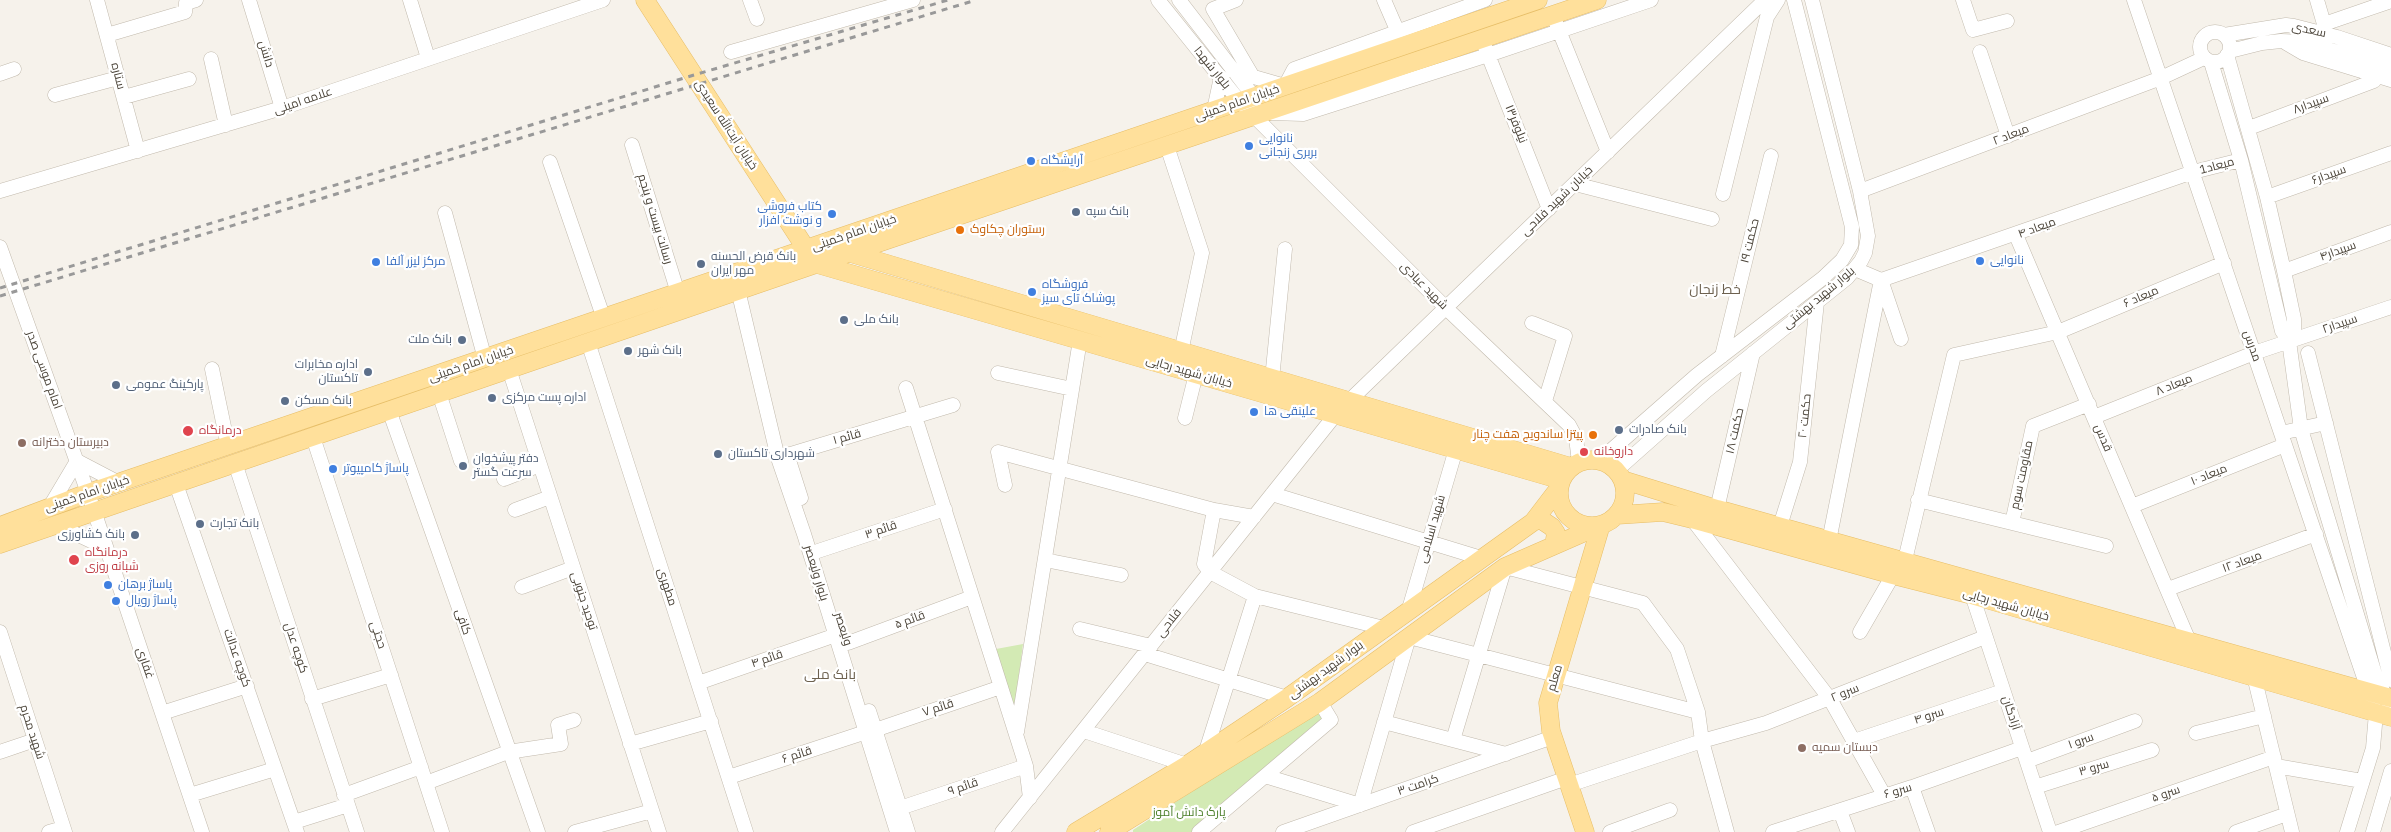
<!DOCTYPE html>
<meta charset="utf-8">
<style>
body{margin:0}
canvas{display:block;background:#f6f2eb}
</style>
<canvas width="2391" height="832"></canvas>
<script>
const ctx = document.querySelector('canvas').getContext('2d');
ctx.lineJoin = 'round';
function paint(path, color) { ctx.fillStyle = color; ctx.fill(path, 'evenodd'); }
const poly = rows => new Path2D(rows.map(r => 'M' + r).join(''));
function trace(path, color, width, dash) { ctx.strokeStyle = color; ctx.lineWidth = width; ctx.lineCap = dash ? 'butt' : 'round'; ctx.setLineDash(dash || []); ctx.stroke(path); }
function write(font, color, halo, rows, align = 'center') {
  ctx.font = font + ' "IBM Plex Sans",Cairo,sans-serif'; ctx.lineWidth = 4.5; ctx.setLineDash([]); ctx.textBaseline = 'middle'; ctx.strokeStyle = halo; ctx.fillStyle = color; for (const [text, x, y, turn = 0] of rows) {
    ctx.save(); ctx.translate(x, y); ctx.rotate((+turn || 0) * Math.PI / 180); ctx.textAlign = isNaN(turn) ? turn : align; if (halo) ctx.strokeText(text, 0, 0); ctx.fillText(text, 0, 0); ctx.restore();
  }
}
paint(poly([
 [1023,644,1014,713,996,649],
 [1318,709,1324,720,1192,832,1133,832,1133,830]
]), '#d3eab4');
const minor = poly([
 [97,0,138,151],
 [249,0,282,108],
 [410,0,428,58],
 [750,0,757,19],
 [1158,0,1240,102,1446,308,1569,425,1576,438,1579,462],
 [1179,0,1254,97,1254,106],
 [1236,0,1213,9,1253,77],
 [1384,0,1397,30],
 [1963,0,1973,30,2007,21],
 [2134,0,2376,713,2373,748,2347,832],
 [2317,0,2324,24,2391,1],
 [1556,23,1608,152],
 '2200 47a15 15 0 1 1 30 0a15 15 0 1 1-30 0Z',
 [107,35,185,12,186,3,196,0],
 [2224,35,2286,25,2294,26,2337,37,2391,55],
 [2286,43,2303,53,2391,80],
 [1485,47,1549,209],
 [2230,51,2262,43,2281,41,2304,42,2391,68],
 [731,52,913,0],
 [1980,52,2008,136],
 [2227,55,2267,197,2284,271,2294,319,2294,330,2289,341],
 [211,59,226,125],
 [2211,62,2241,160,2282,331,2289,341,2301,429,2375,674,2391,708],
 [1233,71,1285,86,1294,69,1485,0],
 [0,74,14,69],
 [55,95,118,78],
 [124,97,189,79],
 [1214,110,1221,77],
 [1271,113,1303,114,1488,55,1651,0],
 [2249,128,2374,81],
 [632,145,678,293],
 [1167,146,1202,253,1181,352],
 [550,162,604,319],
 [1575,184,1712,219],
 [0,191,282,108,603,0],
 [1860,191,2161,78,2204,58],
 [1723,194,1767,17,1778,0],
 [2267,197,2391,153],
 [445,213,485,359],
 [2016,235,2189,641],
 [0,247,88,493,202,832],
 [2284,271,2391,232],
 [738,290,778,458,804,534,897,832],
 [1532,323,1565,336,1545,401],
 [1901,339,1881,280,2193,172,2241,160],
 [588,342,746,832],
 [2308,353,2391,680],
 [1722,356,1771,156],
 [212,369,228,446],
 [509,369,659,832],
 [998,373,1072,389],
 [1272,379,1285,249],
 [906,388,1026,766,1030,798],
 [439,393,461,461],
 [1349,401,1765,0],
 [389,410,538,832],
 [2094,417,2254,353,2391,307],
 [1185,418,1196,374],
 [2281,433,2326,423],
 [313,437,442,832],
 [787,454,801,498],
 [781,457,953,405],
 [1600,460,1697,375,1823,278,1842,260,1851,245,1852,227,1794,0],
 [235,463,357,832],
 [1617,470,1706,391,1847,278,1861,261,1865,253,1868,236,1860,191,1812,0],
 [504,479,540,465],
 [176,484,297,832],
 [1005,485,998,452,1214,510,1254,517],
 [1272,494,1481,558],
 [1918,500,2106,546],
 [2132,506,2285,445],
 [49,508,77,461,119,483],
 [1717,509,1753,353],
 [515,510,550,497],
 [1214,510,1204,564,1210,572,1255,596,1384,628],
 [1692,519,1830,699,1884,795],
 [2012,523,2033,426,2089,404],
 [57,525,106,548],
 [1780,526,1800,462,1817,302],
 [1829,541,1881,280,1855,269],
 [818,551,945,509],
 [1045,560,1121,575],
 [1905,560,1954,355,2058,332,2224,263],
 [522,587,573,568],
 [2168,589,2316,534],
 [1972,595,2050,832],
 [1409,609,1456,449],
 [1080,629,1151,646],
 [0,632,65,832],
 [1860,632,1893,575],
 [848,643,972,597],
 [1145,654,1287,698],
 [2254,676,2292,832],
 [698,683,836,635],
 [312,699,391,675],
 [869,711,908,832],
 [162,713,247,686],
 [1384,722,1506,754],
 [875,730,1001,687],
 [1084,731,1187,765],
 [1017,732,1080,340],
 [2196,733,2264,716],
 [1453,740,1505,567,1643,603,1677,649,1698,712,1702,741,1727,832],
 [1854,741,2003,691],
 [630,744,711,721],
 [0,752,35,740],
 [1205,754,1255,596],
 [2027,761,2135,721],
 [2276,766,2362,781],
 [1265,776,1360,805,1409,637,1698,712],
 [729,777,866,732],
 [426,783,508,752,561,744,558,725,574,720],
 [1569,785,1702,741,1766,723,1985,637],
 [1912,787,1928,832],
 [2035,787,2152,750],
 [190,795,275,769],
 [344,795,421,767],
 [900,808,1026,766],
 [1840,811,1848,832],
 [294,822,348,805],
 [49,832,63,828],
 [575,832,652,811],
 [1002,832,1336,414],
 [1199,832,1331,720,1320,702],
 [1283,832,1553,737],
 [1413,832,1567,778],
 [1610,832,1670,810],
 [1773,832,1912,787,2022,748],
 [2058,832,2274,757],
 [2236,832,2287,814],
 [2373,832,2391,771]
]);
const major = poly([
 [645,0,812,258],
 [847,252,1571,467],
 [817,264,1561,480],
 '1559 493a33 33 0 1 1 66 0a33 33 0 1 1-66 0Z',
 [1623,480,1717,509,2391,698],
 [1617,515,1663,512,1692,519,1893,575,1972,595,2391,717],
 [1533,522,1540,519,1552,527,1556,533,1554,545],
 [0,526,88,493,1538,0],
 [0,544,816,264,1597,0],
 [1076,832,1187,765,1287,698,1533,522,1559,488],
 [1109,832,1320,702,1505,567,1601,525],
 [1585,832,1551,731,1548,703,1601,525]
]);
trace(minor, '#c2baad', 15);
trace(major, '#e7be68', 19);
trace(minor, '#fff', 14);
trace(major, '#ffe09b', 18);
trace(poly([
 [0,288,694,75,948,0],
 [0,296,976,0]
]), '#999', 3, [6, 6]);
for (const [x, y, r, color] of [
 [1249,146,5,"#3f7fe0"],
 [1031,161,5,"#3f7fe0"],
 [1076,212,5,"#5c6f8a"],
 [832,214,5,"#3f7fe0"],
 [960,230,5,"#e8710a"],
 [1980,261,5,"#3f7fe0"],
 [376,262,5,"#3f7fe0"],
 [701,264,5,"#5c6f8a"],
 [1032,292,5,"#3f7fe0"],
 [844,320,5,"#5c6f8a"],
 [462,340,5,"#5c6f8a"],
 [628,351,5,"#5c6f8a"],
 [368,372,5,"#5c6f8a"],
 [116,385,5,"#5c6f8a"],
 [492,398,5,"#5c6f8a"],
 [285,401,5,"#5c6f8a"],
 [1254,412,5,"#3f7fe0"],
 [1619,430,5,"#5c6f8a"],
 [188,431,6,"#e0444e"],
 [1593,435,5,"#e8710a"],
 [22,443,5,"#8d6e63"],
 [1584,452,5,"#e0444e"],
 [718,454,5,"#5c6f8a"],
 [463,466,5,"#5c6f8a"],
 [333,469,5,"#3f7fe0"],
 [200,524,5,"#5c6f8a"],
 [135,535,5,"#5c6f8a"],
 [74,560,6,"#e0444e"],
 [108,585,5,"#3f7fe0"],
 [116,601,5,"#3f7fe0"],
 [1802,748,5,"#8d6e63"]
]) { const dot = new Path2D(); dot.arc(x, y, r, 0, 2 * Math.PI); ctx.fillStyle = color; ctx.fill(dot); trace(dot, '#fff', 2); }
write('12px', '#4a4338', '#fff', [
 ["سعدی",2309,30,12],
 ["دانش",266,54,73],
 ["بلوار شهدا",1212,68,51],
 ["ستاره",118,76,75],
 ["علامه امینی",303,101,-19],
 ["خیابان امام خمینی",1237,103,-19],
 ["سپیدار۸",2311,104,-20],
 ["نیلوفر۱۳",1516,124,68],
 ["خیابان آیت‌الله سعیدی",726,125,57],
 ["میعاد ۲",2011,135,-21],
 ["میعاد1",2217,166,-15],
 ["سپیدار۶",2329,175,-20],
 ["خیابان شهید فلاحی",1557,201,-44],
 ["رسالت بیست و پنجم",655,219,73],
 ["میعاد ۴",2037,228,-20],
 ["خیابان امام خمینی",854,233,-19],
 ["حکمت ۱۹",1750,241,-76],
 ["سپیدار۴",2338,251,-20],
 ["شهید عبادی",1424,286,45],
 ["میعاد ۶",2141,297,-23],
 ["بلوار شهید بهشتی",1819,298,-40],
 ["سپیدار۲",2340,324,-19],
 ["مدرس",2252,346,71],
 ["خیابان امام خمینی",471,364,-19],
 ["امام موسی صدر",44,370,70],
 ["خیابان شهید رجایی",1189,372,16],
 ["میعاد ۸",2174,385,-22],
 ["حکمت ۲۰",1805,416,-84],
 ["حکمت ۱۸",1735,431,-77],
 ["قائم ۱",847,437,-16],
 ["قدس",2103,438,67],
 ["مقاومت سوم",2022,475,-78],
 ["میعاد ۱۰",2209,475,-22],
 ["خیابان امام خمینی",87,494,-19],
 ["شهید اسلامی",1432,529,-74],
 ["قائم ۳",881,530,-19],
 ["میعاد ۱۲",2242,562,-20],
 ["بلوار ولیعصر",816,573,73],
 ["مطهری",667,587,72],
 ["توحید جنوبی",584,601,72],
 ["خیابان شهید رجایی",2006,605,16],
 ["قائم ۵",910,620,-20],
 ["کافی",463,622,71],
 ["فلاحی",1169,623,-52],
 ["ولیعصر",843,629,72],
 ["حجتی",378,635,72],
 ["کوچه عدل",296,648,72],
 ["کوچه عدالت",237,658,71],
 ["قائم ۴",767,659,-19],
 ["غفاری",145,663,71],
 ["بلوار شهید بهشتی",1326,670,-36],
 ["معلم",1555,678,-74],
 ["سرو ۲",1845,693,-22],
 ["قائم ۷",938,708,-18],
 ["آزادگان",2011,713,72],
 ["سرو ۴",1929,716,-18],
 ["شهید محرم",32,732,72],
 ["سرو ۱",2081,741,-20],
 ["قائم ۶",797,755,-18],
 ["سرو ۳",2094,768,-17],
 ["کرامت ۳",1418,785,-19],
 ["قائم ۹",963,787,-19],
 ["سرو ۶",1898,791,-16],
 ["سرو ۵",2166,794,-19]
]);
write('12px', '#366cbe', '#fff', [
 ["نانوایی",1259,139],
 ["بربری زنجانی",1259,153],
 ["آرایشگاه",1041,161],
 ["کتاب فروشی",822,207,"right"],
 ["و نوشت افزار",822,221,"right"],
 ["نانوایی",1990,261],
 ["مرکز لیزر آلفا",386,262],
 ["فروشگاه",1042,285],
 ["پوشاک تای سیز",1042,299],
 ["علینقی ها",1264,412],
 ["پاساژ کامپیوتر",343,469],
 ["پاساژ برهان",118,585],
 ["پاساژ رویال",126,601]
], 'left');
write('12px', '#4e5e75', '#fff', [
 ["بانک سپه",1086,212],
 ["بانک قرض الحسنه",711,257],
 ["مهر ایران",711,271],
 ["بانک ملی",854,320],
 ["بانک ملت",452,340,"right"],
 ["بانک شهر",638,351],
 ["اداره مخابرات",358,365,"right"],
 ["تاکستان",358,379,"right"],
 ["پارکینگ عمومی",126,385],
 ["اداره پست مرکزی",502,398],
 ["بانک مسکن",295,401],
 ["بانک صادرات",1629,430],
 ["شهرداری تاکستان",728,454],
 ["دفتر پیشخوان",473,459],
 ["سرعت گستر",473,473],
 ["بانک تجارت",210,524],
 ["بانک کشاورزی",125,535,"right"]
], 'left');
write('12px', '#c56008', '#fff', [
 ["رستوران چکاوک",970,230],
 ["پیتزا ساندویچ هفت چنار",1583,435,"right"]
], 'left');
write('12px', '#be3a42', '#fff', [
 ["درمانگاه",199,431],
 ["داروخانه",1594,452],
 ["درمانگاه",85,553],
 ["شبانه روزی",85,567]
], 'left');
write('12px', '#785e54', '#fff', [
 ["دبیرستان دخترانه",32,443],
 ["دبستان سمیه",1812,748]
], 'left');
write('12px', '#4b7f29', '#fff', [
 ["پارک دانش آموز",1189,813]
]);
write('14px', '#6d614f', '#fff', [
 ["خط زنجان",1715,290],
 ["بانک ملی",830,675]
]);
</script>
